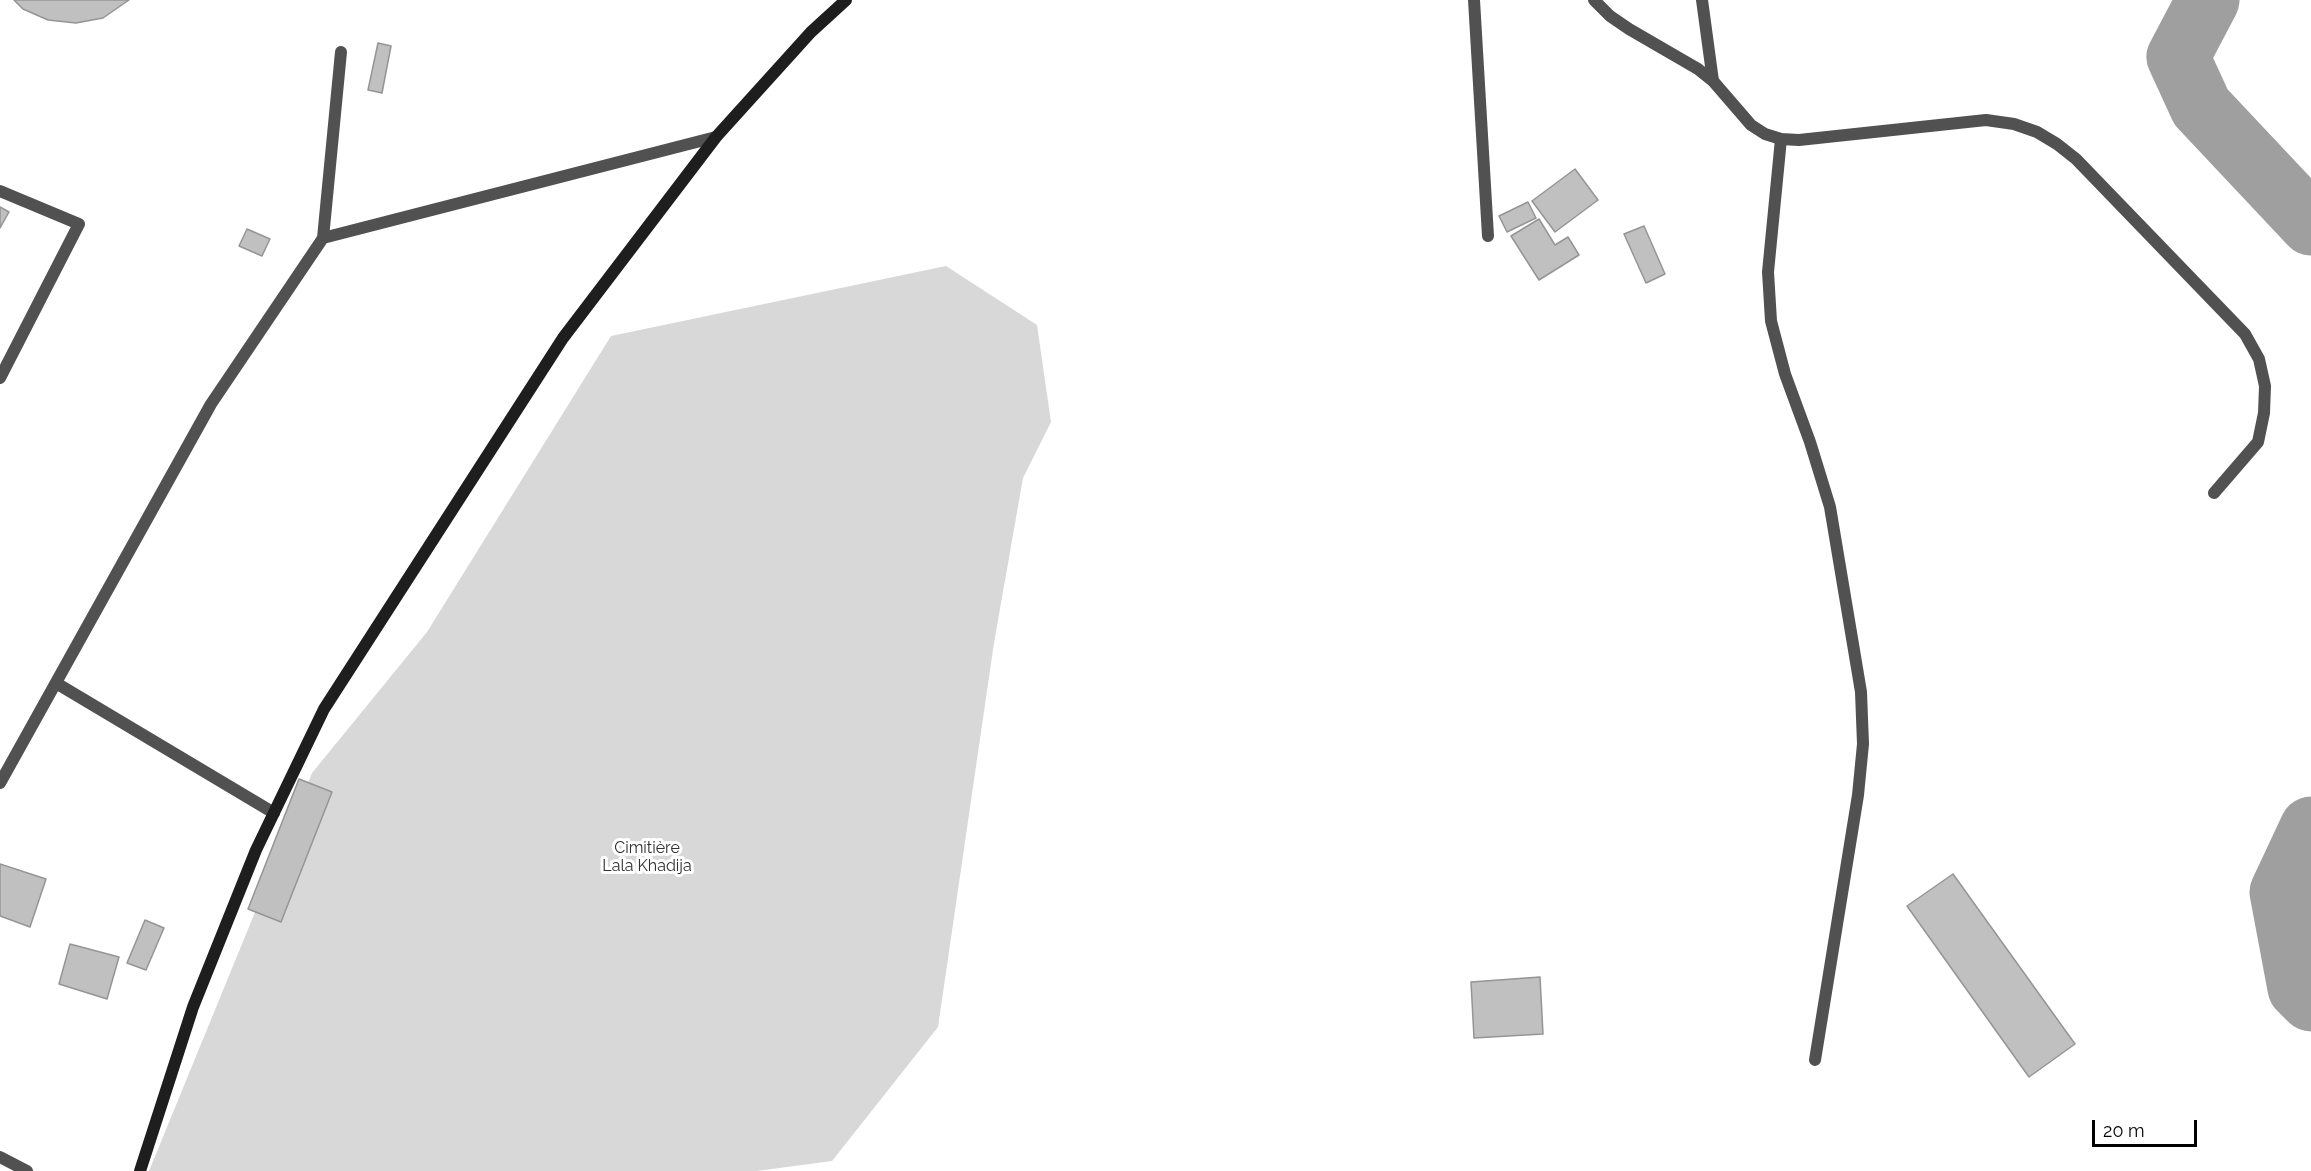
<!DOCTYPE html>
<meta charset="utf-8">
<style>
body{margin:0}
#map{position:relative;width:2311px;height:1171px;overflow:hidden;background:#fff;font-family:Raleway,sans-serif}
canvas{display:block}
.scale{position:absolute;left:2092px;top:1120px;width:105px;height:27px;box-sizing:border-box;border:3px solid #000;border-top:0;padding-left:8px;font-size:18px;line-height:21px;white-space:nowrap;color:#000;-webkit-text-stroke:4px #fff;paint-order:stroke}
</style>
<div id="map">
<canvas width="2311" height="1171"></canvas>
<div class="scale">20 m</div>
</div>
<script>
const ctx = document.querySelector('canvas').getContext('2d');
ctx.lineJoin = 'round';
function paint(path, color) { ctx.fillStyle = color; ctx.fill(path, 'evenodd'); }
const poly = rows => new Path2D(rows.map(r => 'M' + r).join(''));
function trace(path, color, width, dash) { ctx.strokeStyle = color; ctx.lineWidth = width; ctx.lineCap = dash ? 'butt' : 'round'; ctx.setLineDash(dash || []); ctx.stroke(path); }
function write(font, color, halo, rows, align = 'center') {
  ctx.font = font + ' Raleway,sans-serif'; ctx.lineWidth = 6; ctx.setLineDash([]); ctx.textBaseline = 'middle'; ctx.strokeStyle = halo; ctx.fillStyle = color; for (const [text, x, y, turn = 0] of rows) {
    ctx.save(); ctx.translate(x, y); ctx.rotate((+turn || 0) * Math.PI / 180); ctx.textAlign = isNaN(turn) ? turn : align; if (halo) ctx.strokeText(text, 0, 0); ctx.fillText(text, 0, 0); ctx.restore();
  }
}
paint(poly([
 [946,266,1037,325,1051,422,1023,478,994,643,938,1027,832,1161,757,1171,149,1171,312,773,427,632,611,336]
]), '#d8d8d8');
trace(poly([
 [2208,0,2178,57,2201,107,2311,224],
 [2311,828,2281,892,2299,988,2311,1000]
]), '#9f9f9f', 63);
const building = poly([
 [14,0,129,0,103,18,76,23,48,20,23,9,14,0],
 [378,43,391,46,382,93,368,90,378,43],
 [1575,169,1598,200,1555,232,1532,201,1575,169],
 [1528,202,1536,218,1507,232,1499,216,1528,202],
 [0,207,9,212,0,228,0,207],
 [1539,219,1555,245,1568,237,1579,255,1539,280,1511,236,1539,219],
 [1644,226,1665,274,1646,283,1624,234,1644,226],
 [247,229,270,239,262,256,239,246,247,229],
 [299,779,332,792,281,922,248,909,299,779],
 [0,864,46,879,30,927,0,916,0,864],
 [1953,874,2075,1044,2029,1077,1907,906,1953,874],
 [145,920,164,928,146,970,127,963,145,920],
 [70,944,119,957,107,999,59,984,70,944],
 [1540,977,1543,1034,1474,1038,1471,982,1540,977]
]);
paint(building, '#c0c0c0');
trace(building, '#959595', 1.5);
trace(poly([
 [1474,0,1488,236],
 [1702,0,1713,81],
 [1781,139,1768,272,1771,321,1785,374,1810,442,1830,507,1861,692,1863,744,1858,795,1815,1060],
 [0,191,79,224,0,378]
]), '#515151', 12);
trace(poly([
 [1594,0,1610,16,1629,29,1698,69,1713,81,1751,125,1765,134,1781,139,1799,140,1986,120,2014,124,2037,132,2057,144,2076,159,2245,334,2259,359,2265,386,2264,413,2258,442,2214,493],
 [323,238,341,52],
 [56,683,274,813],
 [0,783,211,404,323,238,716,137],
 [0,1157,27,1171]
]), '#515151', 12);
trace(poly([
 [140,1171,193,1007,256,850,324,709,563,338,716,137,811,32,846,0]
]), '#1e1e1e', 12);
write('16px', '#2f2f2f', '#fff', [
 ["Cimitière",647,848],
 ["Lala Khadija",647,866]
]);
</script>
